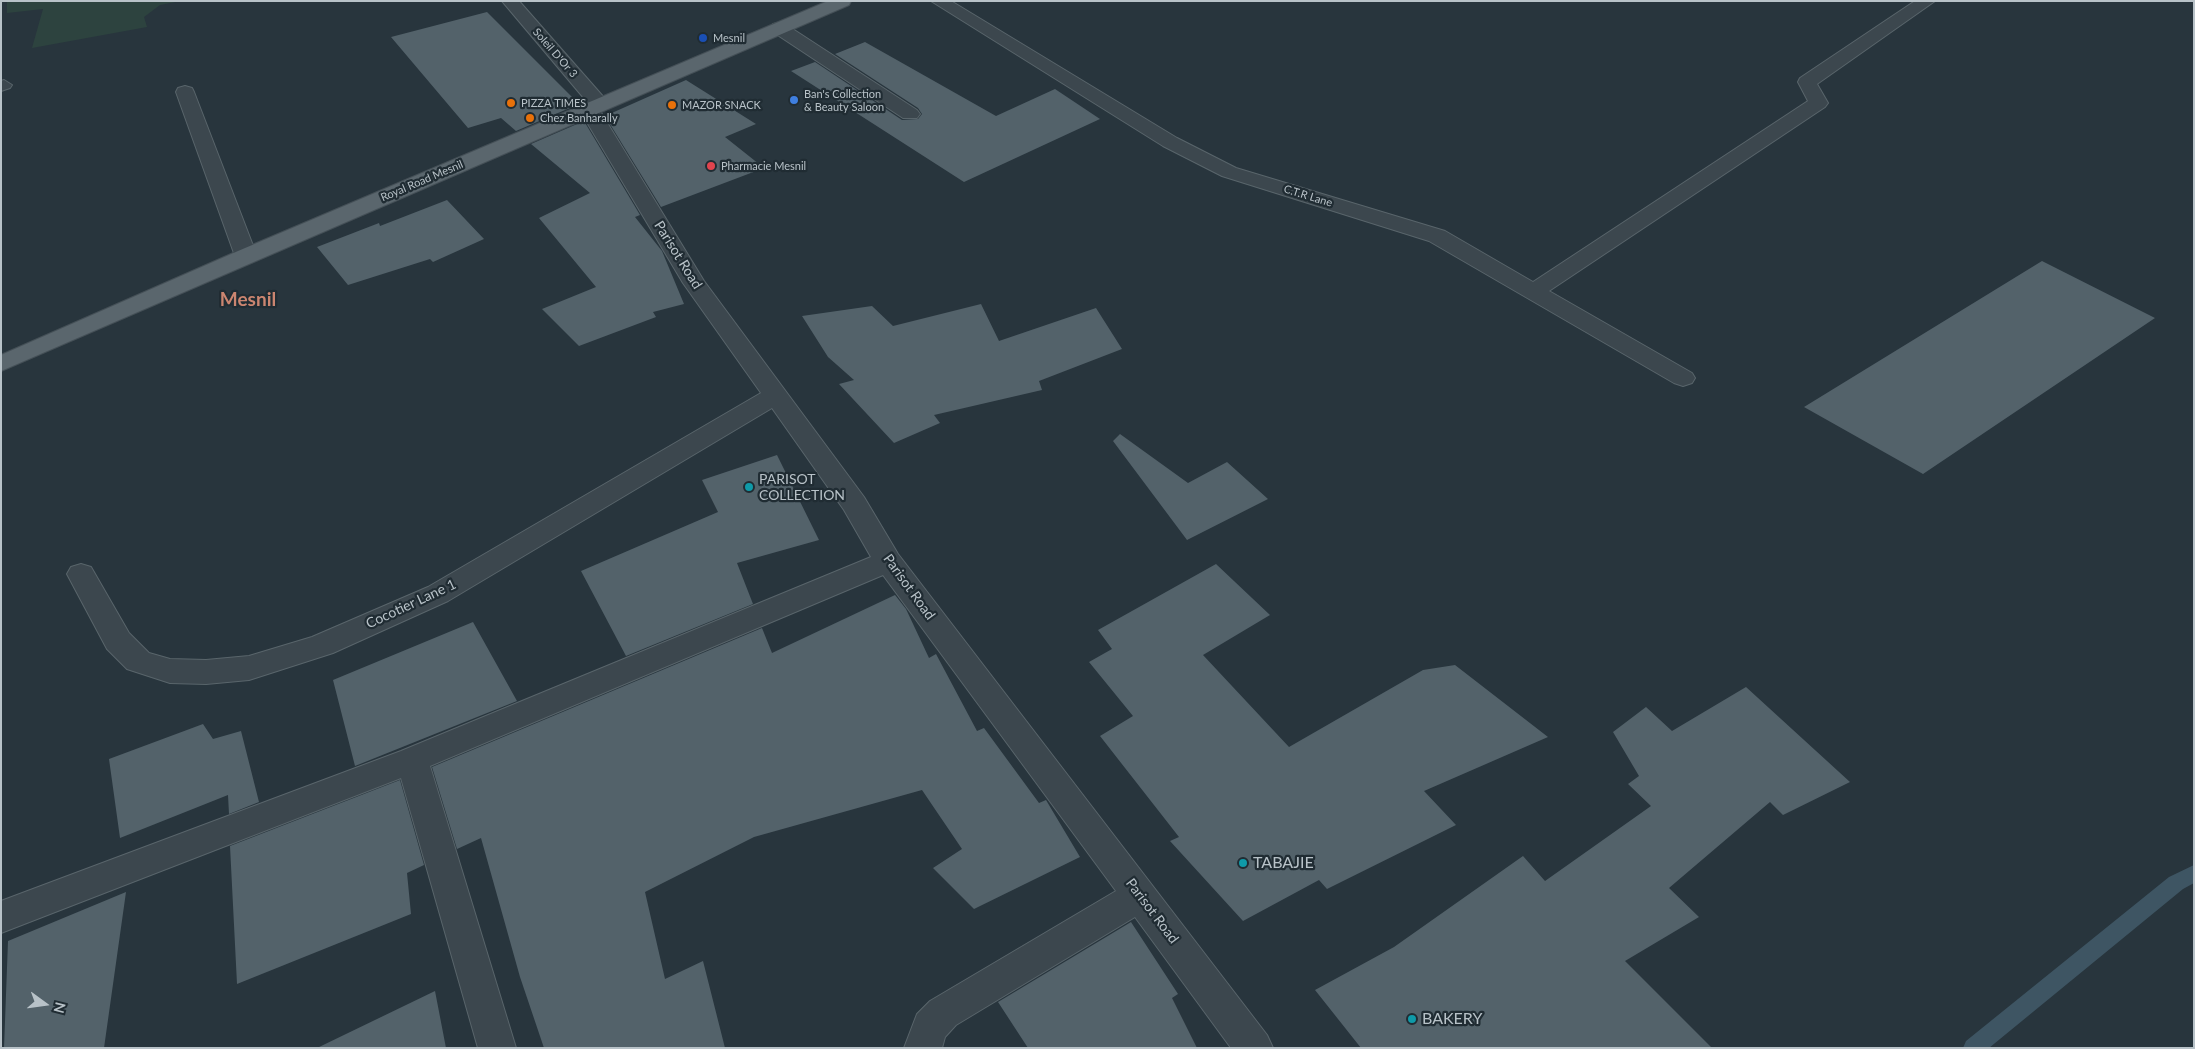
<!DOCTYPE html>
<style>
body{margin:0}
#map{position:relative;width:2195px;height:1049px;overflow:hidden;background:#28353d;font-family:Lato,sans-serif}
canvas{display:block}
.frame{position:absolute;inset:0;border:2px solid #b8c2c8;pointer-events:none}
.north{position:absolute;left:20px;top:979px;width:50px;height:50px;-webkit-text-stroke:4px #202c33;paint-order:stroke;rotate:104deg;font-size:14px;font-weight:700;line-height:20px;text-align:center;color:#b8c2c8}
.north::after{content:'';display:block;margin:auto;width:18px;height:22px;background:#b8c2c8;clip-path:polygon(50% 0,100% 100%,50% 72%,0 100%)}
</style>
<div id="map">
<canvas width="2195" height="1049"></canvas>
<div class="frame"></div>
<div class="north">N</div>
</div>
<script>
const ctx = document.querySelector('canvas').getContext('2d');
ctx.lineJoin = 'round';
function paint(path, color) { ctx.fillStyle = color; ctx.fill(path, 'evenodd'); }
const poly = rows => new Path2D(rows.map(r => 'M' + r).join(''));
function trace(path, color, width, dash) { ctx.strokeStyle = color; ctx.lineWidth = width; ctx.lineCap = dash ? 'butt' : 'round'; ctx.setLineDash(dash || []); ctx.stroke(path); }
function write(font, color, halo, rows, align = 'center') {
  ctx.font = font + ' Lato,sans-serif'; ctx.lineWidth = 4.5; ctx.setLineDash([]); ctx.textBaseline = 'middle'; ctx.strokeStyle = halo; ctx.fillStyle = color; for (const [text, x, y, turn = 0] of rows) {
    ctx.save(); ctx.translate(x, y); ctx.rotate((+turn || 0) * Math.PI / 180); ctx.textAlign = isNaN(turn) ? turn : align; if (halo) ctx.strokeText(text, 0, 0); ctx.fillText(text, 0, 0); ctx.restore();
  }
}
paint(poly([
 [7,1,181,1,160,5,144,17,147,27,32,48,43,9,7,13]
]), '#2d433f');
paint(poly([
 [2194,865,2194,883,2183,889,1989,1048,1963,1048,1966,1041,2169,877,2194,865]
]), '#3e5563');
paint(poly([
 [487,12,579,104,516,131,501,118,468,128,391,37],
 [865,42,996,116,1055,89,1100,119,964,182,791,71,815,62,902,120,918,119,922,114,918,108,835,54],
 [686,80,756,124,725,137,764,168,661,207,605,116],
 [584,121,640,215,635,217,662,251,684,304,653,312,656,317,579,346,542,309,596,287,539,218,590,193,531,144],
 [447,200,484,239,433,262,430,259,348,285,317,247,379,223,380,226],
 [2042,261,2155,318,1923,474,1804,407],
 [981,304,999,341,1096,308,1122,349,1039,381,1042,390,934,415,940,423,894,443,839,384,854,380,828,357,802,316,872,306,893,326],
 [1120,434,1188,483,1227,462,1268,499,1187,540,1113,441],
 [777,455,819,540,737,563,753,604,626,656,581,571,718,512,702,480],
 [1216,564,1270,615,1203,655,1289,747,1423,670,1455,665,1548,737,1424,791,1456,825,1327,889,1319,880,1243,921,1170,841,1179,837,1100,736,1133,716,1089,662,1112,649,1098,630],
 [895,595,906,609,929,658,936,654,977,731,984,728,1039,803,1046,800,1080,857,974,909,933,868,962,849,922,790,754,837,645,892,665,979,703,961,725,1048,544,1048,520,977,481,838,457,849,432,767,762,628,772,653],
 [473,622,517,701,355,766,333,680],
 [1746,687,1850,782,1783,815,1770,802,1669,888,1699,917,1625,961,1712,1048,1361,1048,1315,990,1394,947,1523,856,1545,881,1651,806,1628,784,1639,776,1613,732,1646,707,1672,731],
 [203,724,213,739,241,731,259,802,229,814,228,795,120,838,109,759],
 [400,780,424,865,407,873,411,914,237,984,230,846],
 [126,892,104,1048,4,1048,8,941],
 [1131,922,1178,994,1172,998,1197,1048,1028,1048,998,1002],
 [435,991,446,1048,317,1048]
]), '#53626a');
const lane = poly([
 [4,80,12,85,10,88,1,91,1,81,4,80]
]);
const street = poly([
 [502,1,519,1,607,101,610,105,607,109,600,111,704,281,864,497,898,554,1267,1035,1273,1048,1231,1048,1135,917,956,1025,945,1037,942,1048,904,1048,917,1014,930,1001,1116,891,883,575,430,766,516,1048,478,1048,401,778,1,933,1,901,401,751,871,557,844,510,772,408,448,601,333,653,249,680,206,684,170,683,127,669,107,649,67,574,71,567,81,564,91,567,129,633,149,653,170,659,206,660,249,656,312,637,428,587,761,393,683,283,579,109,582,105,588,103,502,1],
 [931,1,951,1,1177,138,1236,168,1445,231,1533,282,1808,101,1798,82,1800,78,1915,1,1935,1,1817,84,1828,103,1825,107,1549,291,1692,373,1695,378,1692,383,1683,386,1674,383,1429,241,1222,176,1163,146,931,1],
 [779,23,785,24,917,110,920,114,917,118,903,118,773,32,770,28,773,24,779,23],
 [185,86,192,88,194,92,257,256,254,261,246,263,238,261,235,256,176,92,178,88,185,86]
]);
const primary = poly([
 [828,1,851,1,849,5,1,371,1,355,238,251,828,1]
]);
trace(lane, '#59656b', 2);
trace(street, '#59656b', 2);
trace(primary, '#455057', 2);
paint(lane, '#3c474e');
paint(street, '#3c474e');
paint(primary, '#5a666d');
for (const [x, y, r, color] of [
 [703,38,5,"#1a4fb4"],
 [794,100,5,"#3f7fe0"],
 [511,103,5,"#e8710a"],
 [672,105,5,"#e8710a"],
 [530,118,5,"#e8710a"],
 [711,166,5,"#e0444e"],
 [749,487,5,"#0f9aa8"],
 [1243,863,5,"#0f9aa8"],
 [1412,1019,5,"#0f9aa8"]
]) { const dot = new Path2D(); dot.arc(x, y, r, 0, 2 * Math.PI); ctx.fillStyle = color; ctx.fill(dot); trace(dot, '#202c33', 2); }
write('11px', '#b8c2c8', '#202c33', [
 ["Mesnil",713,38],
 ["Ban's Collection",804,94],
 ["& Beauty Saloon",804,107],
 ["PIZZA TIMES",521,103],
 ["MAZOR SNACK",682,105],
 ["Chez Banharally",540,118],
 ["Pharmacie Mesnil",721,166]
], 'left');
write('11px', '#b8c2c8', '#202c33', [
 ["Soleil D'Or 3",555,53,49],
 ["Royal Road Mesnil",422,181,-23],
 ["C.T.R Lane",1308,196,17]
]);
write('14px', '#b8c2c8', '#202c33', [
 ["Parisot Road",678,255,58],
 ["Parisot Road",909,587,54],
 ["Cocotier Lane 1",411,604,-25],
 ["Parisot Road",1152,911,53]
]);
write('14px', '#b8c2c8', '#202c33', [
 ["PARISOT",759,479],
 ["COLLECTION",759,495]
], 'left');
write('16px', '#b8c2c8', '#202c33', [
 ["TABAJIE",1253,863],
 ["BAKERY",1422,1019]
], 'left');
write('bold 19px', '#cb8570', '#202c33', [
 ["Mesnil",248,300]
]);
</script>
